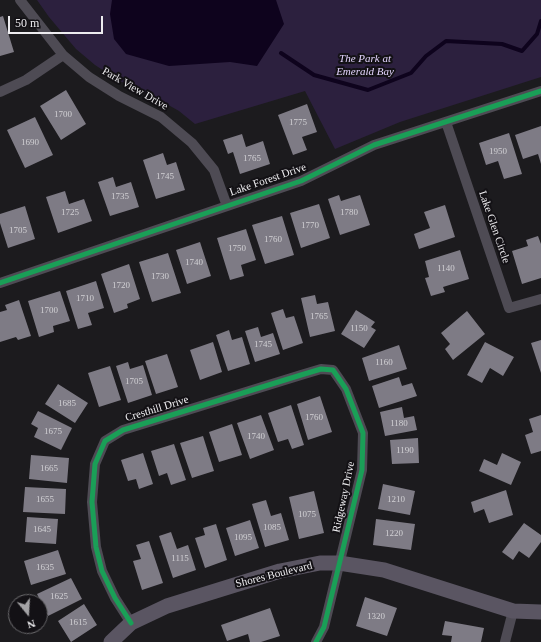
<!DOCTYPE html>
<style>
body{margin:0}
#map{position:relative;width:541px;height:642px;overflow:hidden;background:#1c1b1e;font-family:Georgia,serif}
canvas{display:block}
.north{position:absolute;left:8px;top:594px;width:40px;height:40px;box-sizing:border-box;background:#131115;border:1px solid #6a696c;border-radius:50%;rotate:162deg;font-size:11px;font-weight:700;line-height:16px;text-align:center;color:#edecef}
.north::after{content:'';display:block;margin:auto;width:14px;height:18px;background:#a4a3a6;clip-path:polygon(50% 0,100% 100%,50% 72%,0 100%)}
.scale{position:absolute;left:8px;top:16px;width:95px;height:18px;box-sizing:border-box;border:2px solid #edecef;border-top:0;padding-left:5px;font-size:12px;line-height:14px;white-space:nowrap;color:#edecef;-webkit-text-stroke:3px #131115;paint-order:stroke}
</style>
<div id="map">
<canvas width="541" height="642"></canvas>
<div class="north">N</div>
<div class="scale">50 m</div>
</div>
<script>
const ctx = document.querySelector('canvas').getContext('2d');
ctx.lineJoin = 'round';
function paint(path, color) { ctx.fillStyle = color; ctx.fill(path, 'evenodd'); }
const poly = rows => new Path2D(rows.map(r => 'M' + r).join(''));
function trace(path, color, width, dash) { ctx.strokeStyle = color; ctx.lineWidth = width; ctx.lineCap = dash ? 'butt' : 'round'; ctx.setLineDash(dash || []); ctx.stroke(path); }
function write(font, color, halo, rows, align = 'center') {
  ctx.font = font + ' Georgia,serif'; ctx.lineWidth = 4; ctx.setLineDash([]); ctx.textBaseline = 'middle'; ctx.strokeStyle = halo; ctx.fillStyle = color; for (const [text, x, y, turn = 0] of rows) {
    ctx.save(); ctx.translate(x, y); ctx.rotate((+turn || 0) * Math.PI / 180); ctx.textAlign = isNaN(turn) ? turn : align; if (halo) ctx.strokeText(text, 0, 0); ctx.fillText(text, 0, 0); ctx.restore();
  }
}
paint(poly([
 [37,0,541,0,541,77,400,122,335,149,305,91,195,124,179,111,156,98,118,80,95,65,76,49,49,17]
]), '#2c203e');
paint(poly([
 [112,0,276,0,284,24,257,66,230,62,169,66,126,54,114,39,110,14]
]), '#0e031d');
trace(poly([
 [281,53,314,75,368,90,411,73,426,56,446,41,502,44,522,51,537,34,541,21]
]), '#0e031d', 4);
paint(poly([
 [3,16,14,52,0,56,0,17],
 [66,90,86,124,61,140,40,106],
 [307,104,317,132,302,137,307,150,293,155,278,115],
 [35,117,53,155,25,168,7,130],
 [541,126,541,164,538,154,523,159,515,135],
 [509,133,522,174,504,179,498,161,486,165,479,143],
 [242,134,246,147,263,141,270,164,240,174,233,152,228,154,223,140],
 [163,153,167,165,176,162,185,190,156,199,143,160],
 [113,177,116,187,131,182,139,207,110,216,98,182],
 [65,191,69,204,84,199,92,221,58,233,46,197],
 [339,195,341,201,360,195,370,225,340,235,328,199],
 [319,204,330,238,301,248,290,213],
 [445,205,455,237,419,249,414,234,430,228,424,212],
 [25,206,35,239,8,248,0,223,0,214],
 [282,216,294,255,265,264,252,225],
 [246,229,256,260,241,265,244,276,230,280,217,238],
 [538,236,541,244,541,278,522,284,512,251,528,246,526,240],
 [200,242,211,276,187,284,176,250],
 [460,250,469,279,443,287,445,292,431,296,425,278,429,277,425,261],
 [168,253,181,293,152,302,139,262],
 [129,264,140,299,127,304,128,308,114,313,101,274],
 [96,281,104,308,88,313,92,325,78,329,66,291],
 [60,291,70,321,53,326,54,332,39,337,28,301],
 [315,295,317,304,328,302,335,331,310,337,301,298],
 [19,300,31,336,18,340,16,337,0,342,0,312,7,310,5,305],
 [283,309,286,318,294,316,303,343,283,350,271,313],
 [356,310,375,322,371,327,376,330,364,348,341,334],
 [467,311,485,334,453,360,445,349,450,344,441,333],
 [258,327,261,337,273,333,280,354,255,362,245,331],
 [229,330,232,340,242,337,250,364,228,371,216,335],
 [541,340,541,373,531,343],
 [213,342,222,372,200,380,190,350],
 [485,342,514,357,503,376,490,368,482,383,467,375],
 [399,345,407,369,369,381,362,358],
 [167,354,178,387,156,394,145,361],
 [128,362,130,369,143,365,152,395,128,403,116,366],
 [110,366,121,400,99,407,88,373],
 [399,377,402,386,412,383,417,396,379,408,372,386],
 [58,384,88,403,75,423,45,404],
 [320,396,332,432,308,440,297,404],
 [291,405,304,445,292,449,288,439,278,442,268,413],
 [402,407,404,418,414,416,417,430,385,436,380,412],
 [38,411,72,428,61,450,34,437,38,428,31,424],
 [261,415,274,450,250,459,237,423],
 [541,415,541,451,531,454,525,435,533,432,529,419],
 [232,424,242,455,219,462,209,432],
 [203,436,214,471,192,478,180,443],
 [418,438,419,463,392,464,390,440],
 [174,444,186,480,171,485,167,473,159,476,151,451],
 [143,453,153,484,139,489,136,479,128,481,121,460],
 [502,453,521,462,511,485,479,471,484,459,497,465],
 [31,455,69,458,67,483,29,479],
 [383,484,415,491,410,515,378,509],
 [25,487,66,489,65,514,23,512],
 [506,490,513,515,489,523,484,509,474,513,471,502],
 [314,491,324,533,299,539,289,497],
 [266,500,271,516,281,513,289,540,265,547,252,504],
 [27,517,58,519,56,544,25,542],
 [376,519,415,524,411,550,373,545],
 [250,520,259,548,235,556,226,528],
 [524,523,541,535,541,542,529,558,519,551,513,560,502,552],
 [216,524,227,560,205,568,195,538,205,535,203,528],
 [171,532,177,549,188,545,196,570,173,578,159,536],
 [149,541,163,583,142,590,133,561,141,559,136,545],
 [58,550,66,574,31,585,24,561],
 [71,578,82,599,48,616,37,594],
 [365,597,397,608,387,636,356,626],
 [84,604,97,625,71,642,58,621],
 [270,608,280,636,261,642,250,642,248,634,227,641,221,625],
 [445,621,484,628,481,642,451,642,452,636,442,635]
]), '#7e7b85');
trace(poly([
 [20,0,63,55,89,77,119,96,161,117,192,143,214,170,227,206],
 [0,92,26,80,63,55],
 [446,122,509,308,541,299],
 [0,283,301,181,374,145,541,91],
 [131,623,115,598,102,571,96,547,92,502,95,464,105,441,123,430,301,375,321,369,333,370,346,389,363,433,362,470,324,627,316,642],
 [505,642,513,611]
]), '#4e4b54', 10);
trace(poly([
 [111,642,131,623,167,606,280,571,320,563,339,563,384,570,513,611,541,612]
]), '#5a5562', 15);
trace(poly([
 [0,283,301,181,374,145,541,91],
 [131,623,115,598,102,571,96,547,92,502,95,464,105,441,123,430,301,375,321,369,333,370,346,389,363,433,362,470,324,627,316,642]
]), '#1a9f57', 5);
write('9px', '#d1d0d4', null, [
 ["1700",63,115],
 ["1775",298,123],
 ["1690",30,143],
 ["1950",498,152],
 ["1765",252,159],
 ["1745",165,177],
 ["1735",120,197],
 ["1725",70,213],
 ["1780",349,213],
 ["1770",310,226],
 ["1705",18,231],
 ["1760",273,240],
 ["1750",237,249],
 ["1740",194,263],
 ["1140",446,269],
 ["1730",160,277],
 ["1720",121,286],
 ["1710",85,299],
 ["1700",49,311],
 ["1765",319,317],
 ["1150",359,329],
 ["1745",263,345],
 ["1160",384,363],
 ["1705",134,382],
 ["1685",67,404],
 ["1760",314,418],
 ["1180",399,424],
 ["1675",53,432],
 ["1740",256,437],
 ["1190",405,451],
 ["1665",49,469],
 ["1655",45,500],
 ["1210",396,500],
 ["1075",307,515],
 ["1085",272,528],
 ["1645",42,530],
 ["1220",394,534],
 ["1095",243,538],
 ["1115",180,559],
 ["1635",45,568],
 ["1625",59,597],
 ["1320",376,617],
 ["1615",78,623]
]);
write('italic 11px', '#e2d3fc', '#131115', [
 ["The Park at",365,59],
 ["Emerald Bay",365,72]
]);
write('11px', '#edecef', '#131115', [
 ["Park View Drive",135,89,30],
 ["Lake Forest Drive",268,180,-19],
 ["Lake Glen Circle",494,227,71],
 ["Cresthill Drive",157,409,-17],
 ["Ridgeway Drive",344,497,-78],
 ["Shores Boulevard",274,575,-14]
]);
</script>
